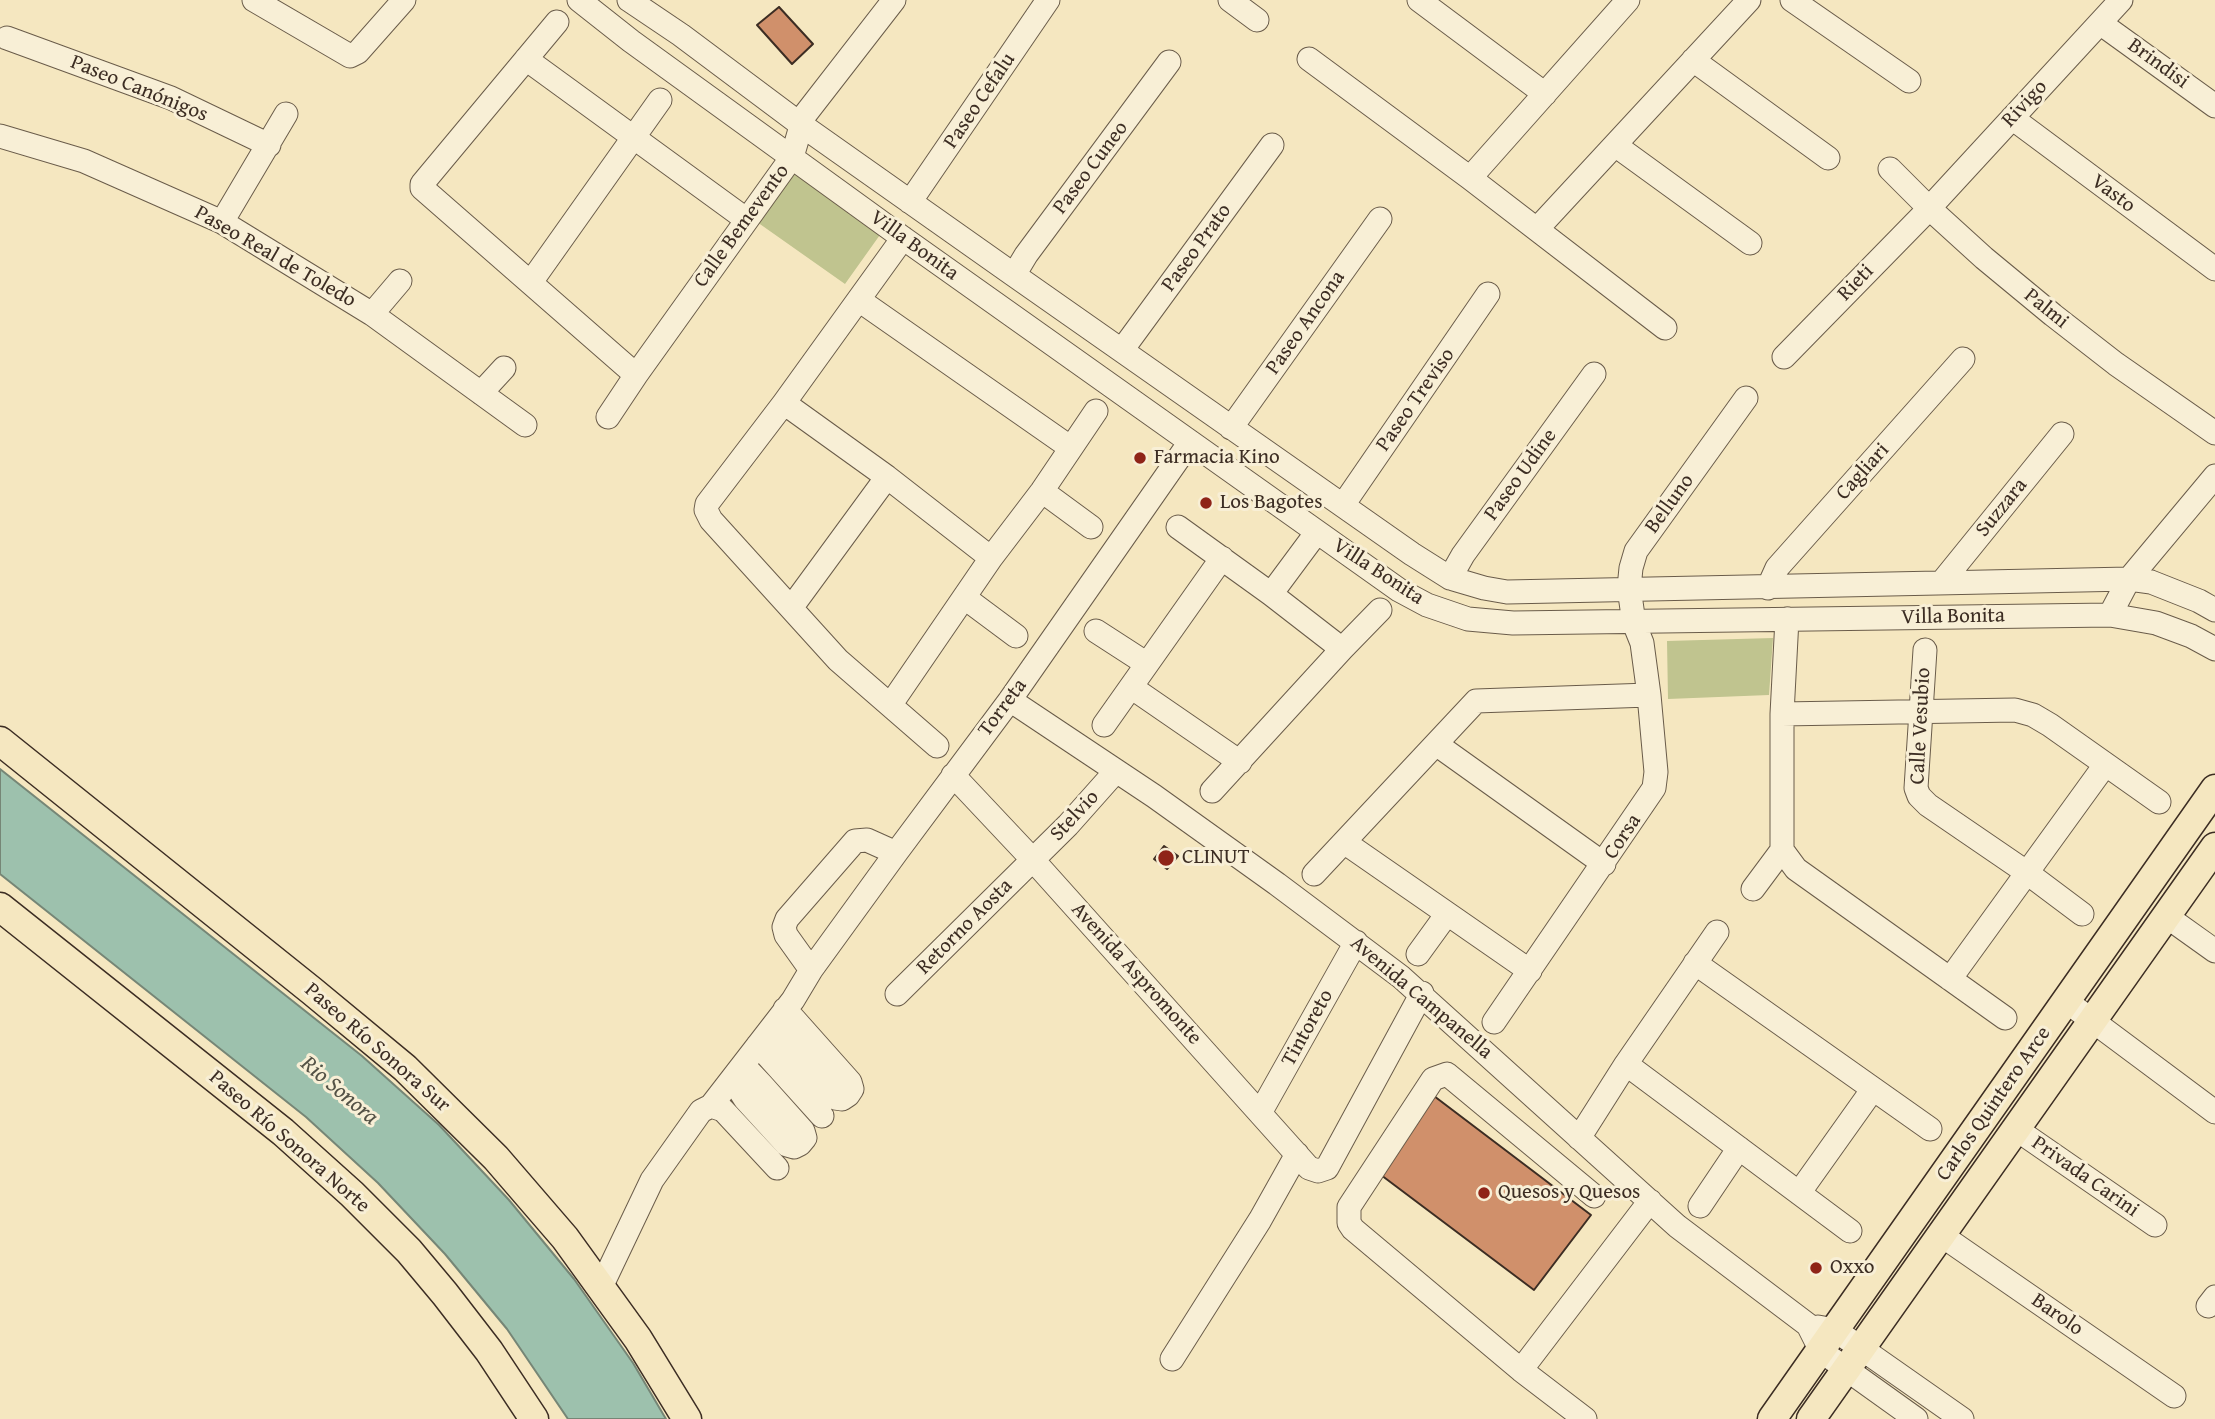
<!DOCTYPE html>
<meta charset="utf-8">
<style>
body{margin:0}
canvas{display:block;background:#f5e7c0}
</style>
<canvas width="2215" height="1419"></canvas>
<script>
const ctx = document.querySelector('canvas').getContext('2d');
ctx.lineJoin = 'round';
function paint(path, color) { ctx.fillStyle = color; ctx.fill(path, 'evenodd'); }
const poly = rows => new Path2D(rows.map(r => 'M' + r).join(''));
function trace(path, color, width, dash) { ctx.strokeStyle = color; ctx.lineWidth = width; ctx.lineCap = dash ? 'butt' : 'round'; ctx.setLineDash(dash || []); ctx.stroke(path); }
function write(font, color, halo, rows, align = 'center') {
  ctx.font = font + ' "Gentium Book Plus",serif'; ctx.lineWidth = 6; ctx.setLineDash([]); ctx.textBaseline = 'middle'; ctx.strokeStyle = halo; ctx.fillStyle = color; for (const [text, x, y, turn = 0] of rows) {
    ctx.save(); ctx.translate(x, y); ctx.rotate((+turn || 0) * Math.PI / 180); ctx.textAlign = isNaN(turn) ? turn : align; if (halo) ctx.strokeText(text, 0, 0); ctx.fillText(text, 0, 0); ctx.restore();
  }
}
paint(poly([
 [793,170,882,232,845,284,757,222],
 [1773,638,1769,695,1668,699,1667,641]
]), '#c0c48f');
const water = poly([
 [0,769,362,1056,439,1125,509,1200,574,1279,633,1363,666,1419,568,1419,507,1329,445,1254,378,1183,306,1117,0,874,0,769]
]);
paint(water, '#9dc1ad');
trace(water, '#768676', 2);
const building = poly([
 [779,7,813,44,792,64,757,25,779,7],
 [1164,846,1178,856,1167,869,1154,859,1164,846],
 [1434,1096,1591,1215,1534,1290,1377,1172,1434,1096]
]);
paint(building, '#d0906b');
trace(building, '#3c2d23', 2);
const minor = poly([
 [254,0,350,56,358,52,404,0],
 [579,0,631,41,903,238,1399,590,1427,605,1468,619,1513,623,2110,615,2156,623,2191,636,2215,649],
 [629,0,681,35,800,124,1014,275,1412,554,1450,578,1484,588,1507,592,2129,579,2151,582,2199,601,2215,610],
 [1230,0,1257,20],
 [1419,0,1545,94],
 [1792,0,1909,81],
 [557,22,422,184,422,188,636,375],
 [2100,23,2215,106],
 [7,38,171,98,269,145],
 [526,59,747,220],
 [1309,59,1470,178,1665,328],
 [1693,60,1828,158],
 [2012,118,2215,269],
 [0,136,84,161,222,222,372,314,525,425],
 [1615,145,1750,243],
 [1890,169,1929,208,1984,258,2053,315,2116,364,2215,433],
 [1470,178,1628,0],
 [910,202,1048,0],
 [222,222,286,114],
 [1537,229,1749,0],
 [903,238,784,403,707,504,706,510,711,520,838,660,937,746],
 [1014,275,1026,255,1169,62],
 [531,282,660,100],
 [859,300,1071,448],
 [372,314,400,281],
 [1122,350,1272,145],
 [1784,357,1922,216,2121,0],
 [481,393,504,368],
 [784,403,887,477,991,558],
 [608,417,636,375,792,157,804,116,894,0],
 [1231,428,1380,219],
 [1042,491,1091,527],
 [1343,505,1488,294],
 [1178,527,1271,594,1342,649],
 [1450,578,1463,555,1594,374],
 [1942,582,2062,434],
 [1768,588,1777,568,1963,359],
 [1271,594,1317,532],
 [965,598,1016,636],
 [791,608,887,477],
 [2110,615,2129,579,2215,476],
 [1096,631,1147,664],
 [1925,650,1916,788,1919,796,1928,805,2026,872,2082,914],
 [1131,687,1240,762],
 [1010,700,1154,796,1277,884,1401,977,1677,1226,1808,1325,1821,1351,1916,1419],
 [891,704,991,558,1042,491,1096,411],
 [1782,714,2015,710,2033,715,2050,725,2159,802],
 [1104,725,1222,558],
 [1436,744,1604,864],
 [953,775,1033,860,1309,1168,1318,1171,1327,1168,1422,993],
 [1212,791,1342,649,1380,610],
 [1344,842,1530,971],
 [1782,850,1796,869,2005,1018],
 [1314,874,1476,701,1649,695],
 [1753,889,1782,850,1782,714,1787,619],
 [2166,916,2215,951],
 [1418,954,1447,914],
 [1695,963,1930,1129],
 [811,970,786,935,784,927,787,919,855,841,867,840,896,853],
 [1950,979,2105,765],
 [897,994,1068,825,1116,771],
 [2066,1001,2215,1112],
 [1494,1022,1654,788,1656,772,1649,695,1642,643,1634,623,1629,588,1631,568,1636,551,1746,398],
 [772,1027,835,1098,842,1099,848,1095,852,1089,850,1082,785,1009],
 [758,1045,822,1116],
 [1626,1064,1850,1231],
 [743,1065,761,1084,803,1131,805,1138,800,1144,794,1147,787,1145,745,1099,740,1091,751,1074],
 [711,1106,793,1000,811,970,896,853,1010,700,1190,442],
 [1260,1113,1356,942],
 [2016,1129,2155,1225],
 [1579,1138,1626,1064,1717,932],
 [1799,1193,1873,1089],
 [1700,1206,1739,1148],
 [1941,1235,2174,1396],
 [601,1287,652,1180,701,1111,711,1106,723,1110,777,1168],
 [2208,1306,2215,1297],
 [1818,1327,1835,1330,1962,1419],
 [1172,1359,1260,1220,1297,1154],
 [1521,1370,1650,1201],
 [1585,1419,1521,1370,1353,1229,1349,1223,1349,1207,1433,1079,1447,1074,1594,1196]
]);
const major = poly([
 [0,741,312,991,405,1068,496,1158,565,1238,638,1339,687,1419],
 [0,907,283,1132,352,1194,409,1251,445,1294,489,1351,534,1419],
 [1772,1419,2215,789],
 [1811,1419,2215,847]
]);
trace(minor, '#6a5c4a', 25);
trace(major, '#3c2d23', 31);
trace(minor, '#f8efd6', 23);
trace(major, '#f5e7c0', 28);
for (const [x, y, r, color] of [
 [1140,458,7,"#8f2418"],
 [1206,503,7,"#8f2418"],
 [1166,858,9,"#8f2418"],
 [1484,1193,7,"#8f2418"],
 [1816,1268,7,"#8f2418"]
]) { const dot = new Path2D(); dot.arc(x, y, r, 0, 2 * Math.PI); ctx.fillStyle = color; ctx.fill(dot); trace(dot, '#f8efd6', 2.5); }
write('21px', '#3c2d23', '#f8efd6', [
 ["Brindisi",2158,64,36],
 ["Paseo Canónigos",139,89,22],
 ["Paseo Cefalu",980,101,-56],
 ["Rivigo",2025,104,-47],
 ["Paseo Cuneo",1091,168,-53],
 ["Vasto",2113,194,37],
 ["Calle Bemevento",742,226,-54],
 ["Villa Bonita",914,246,36],
 ["Paseo Prato",1197,248,-54],
 ["Paseo Real de Toledo",275,257,30],
 ["Rieti",1856,283,-46],
 ["Palmi",2046,309,39],
 ["Paseo Ancona",1306,323,-55],
 ["Paseo Treviso",1416,400,-55],
 ["Cagliari",1863,472,-48],
 ["Paseo Udine",1521,475,-54],
 ["Belluno",1670,504,-54],
 ["Suzzara",2002,508,-51],
 ["Villa Bonita",1378,572,33],
 ["Villa Bonita",1953,617,-1],
 ["Torreta",1003,708,-53],
 ["Calle Vesubio",1921,726,-87],
 ["Stelvio",1075,816,-47],
 ["Corsa",1623,837,-56],
 ["Retorno Aosta",965,927,-45],
 ["Avenida Aspromonte",1136,974,48],
 ["Avenida Campanella",1421,998,40],
 ["Tintoreto",1308,1028,-61],
 ["Paseo Río Sonora Sur",377,1048,41],
 ["Carlos Quintero Arce",1994,1104,-55],
 ["Paseo Río Sonora Norte",289,1142,41],
 ["Privada Carini",2085,1177,35],
 ["Barolo",2057,1315,35]
]);
write('21px', '#3c2d23', '#f8efd6', [
 ["Farmacia Kino",1154,458],
 ["Los Bagotes",1220,503],
 ["CLINUT",1182,858],
 ["Quesos y Quesos",1498,1193],
 ["Oxxo",1830,1268]
], 'left');
write('italic 23px', '#545246', '#f8efd6', [
 ["Rio Sonora",339,1091,40]
]);
</script>
